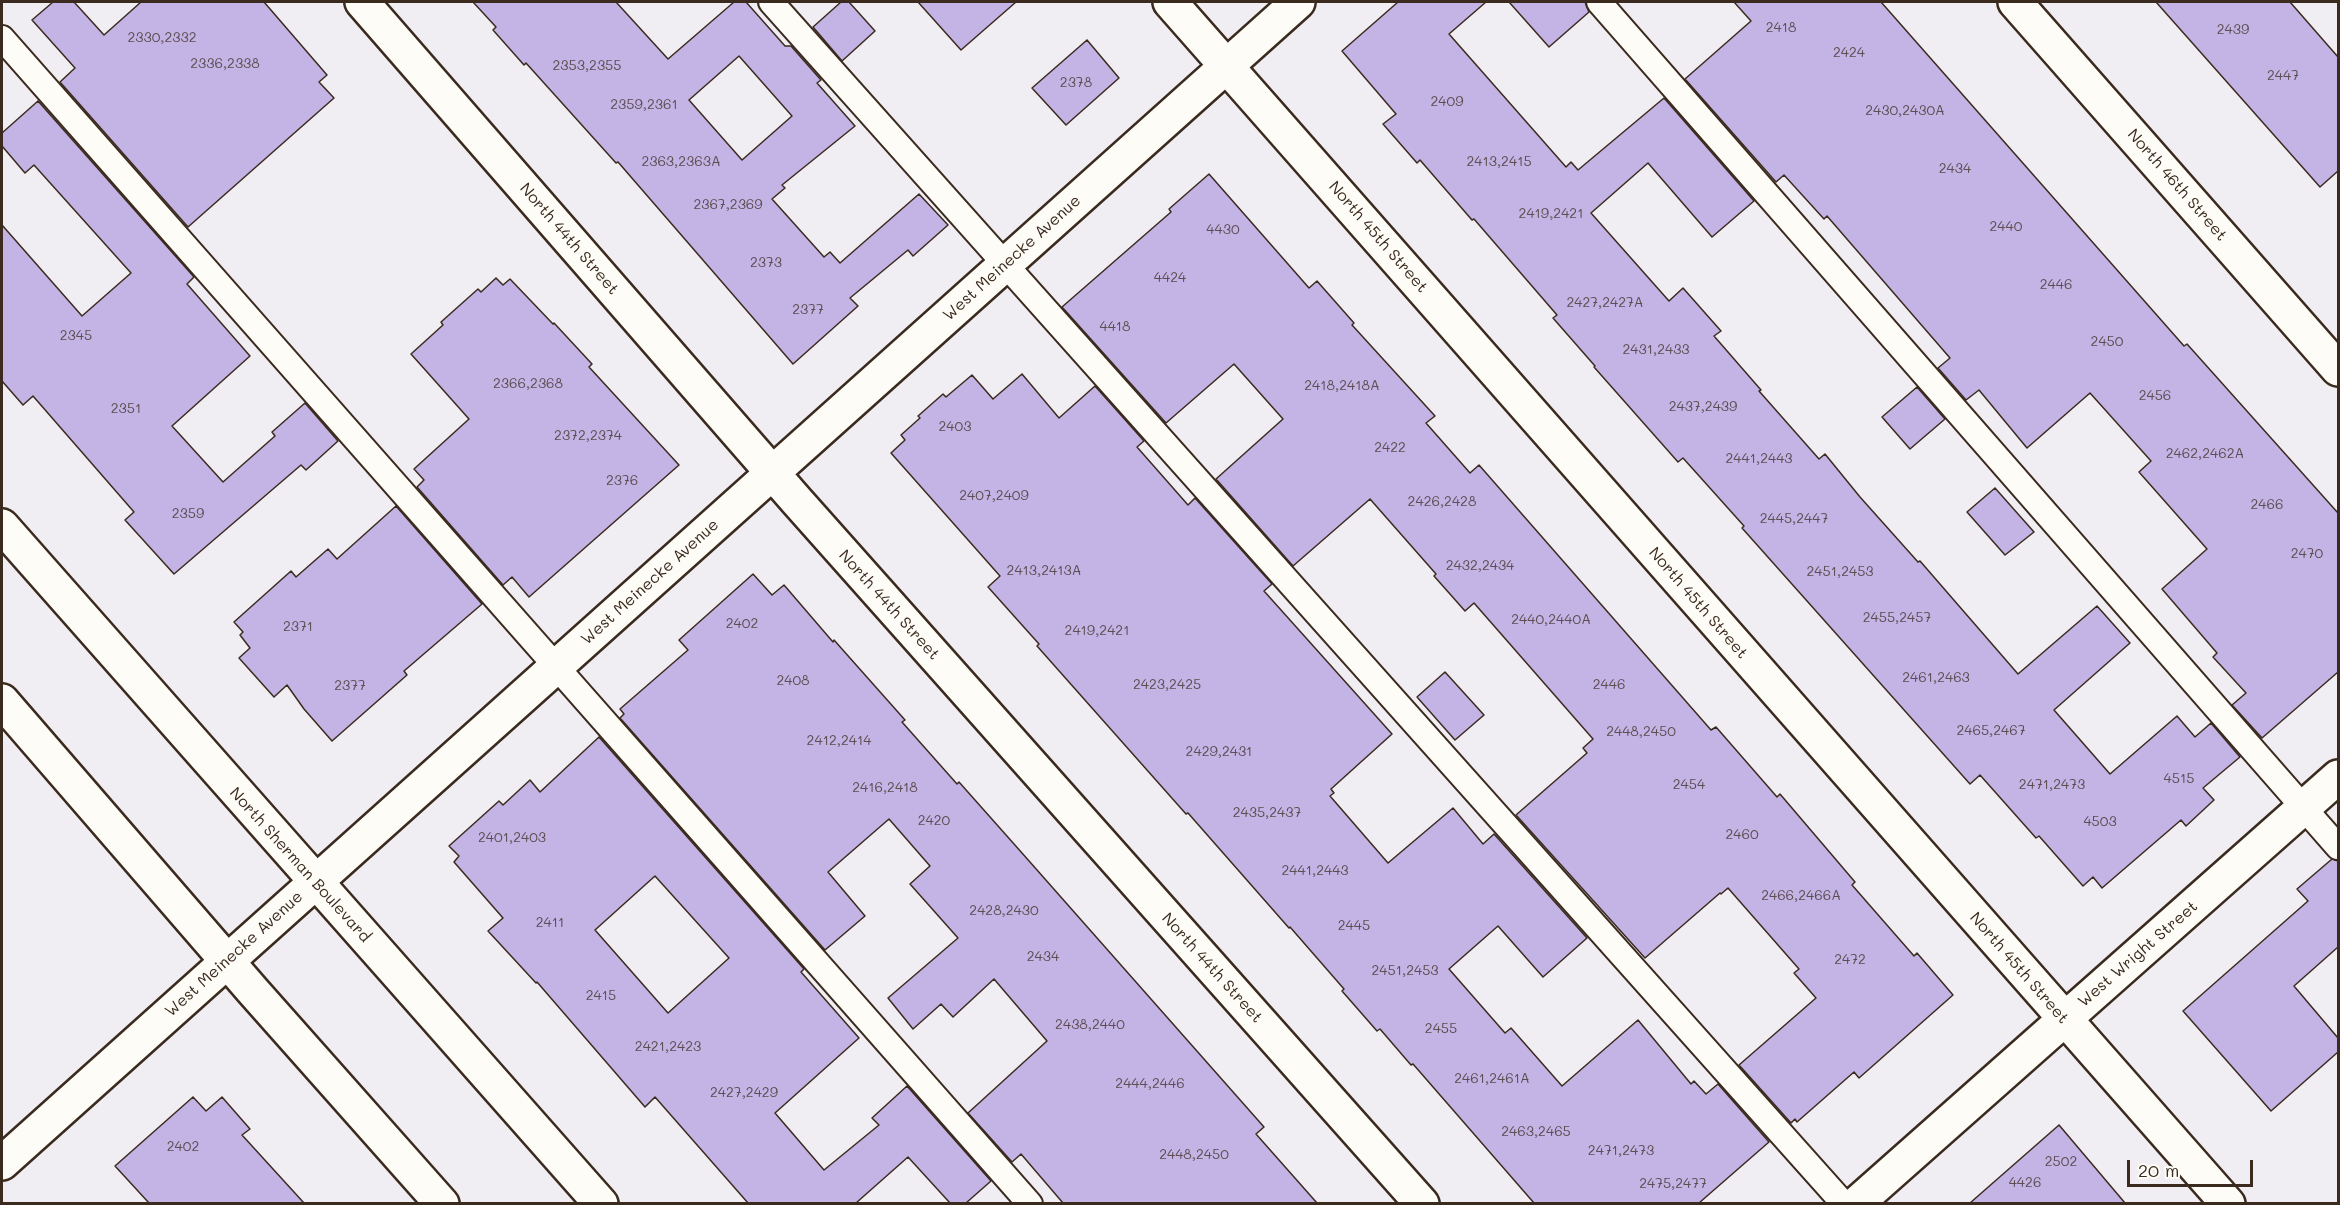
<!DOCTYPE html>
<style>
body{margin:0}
#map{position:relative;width:2340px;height:1205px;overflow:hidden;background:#f1eef3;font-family:Mali,sans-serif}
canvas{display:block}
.frame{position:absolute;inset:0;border:3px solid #3b2a1e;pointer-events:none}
.scale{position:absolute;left:2127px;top:1160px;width:126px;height:27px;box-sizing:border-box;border:3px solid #3b2a1e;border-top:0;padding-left:8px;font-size:18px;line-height:21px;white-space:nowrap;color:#3b2a1e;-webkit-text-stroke:4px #fdfcf7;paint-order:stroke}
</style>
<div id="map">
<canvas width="2340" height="1205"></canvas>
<div class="frame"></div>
<div class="scale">20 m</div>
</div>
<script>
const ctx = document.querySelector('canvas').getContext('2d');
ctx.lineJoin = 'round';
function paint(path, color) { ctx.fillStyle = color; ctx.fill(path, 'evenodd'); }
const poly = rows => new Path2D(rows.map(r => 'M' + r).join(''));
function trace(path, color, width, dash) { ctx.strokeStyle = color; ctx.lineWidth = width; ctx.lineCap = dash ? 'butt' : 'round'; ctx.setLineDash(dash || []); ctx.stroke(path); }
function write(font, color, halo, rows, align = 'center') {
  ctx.font = font + ' Mali,sans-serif'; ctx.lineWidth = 4.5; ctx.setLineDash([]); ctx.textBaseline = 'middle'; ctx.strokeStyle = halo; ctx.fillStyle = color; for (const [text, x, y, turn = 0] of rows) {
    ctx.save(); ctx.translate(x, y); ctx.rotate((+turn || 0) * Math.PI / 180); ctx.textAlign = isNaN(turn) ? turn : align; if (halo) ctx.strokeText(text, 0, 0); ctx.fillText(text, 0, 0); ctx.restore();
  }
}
const building = poly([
 [53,2,74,2,104,35,141,2,264,2,327,75,319,82,334,98,188,227,60,82,75,68,32,20,53,2],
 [473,2,616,2,668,59,734,2,746,2,785,46,791,46,821,80,817,83,855,126,782,185,785,188,772,199,824,257,830,252,840,263,919,194,948,225,913,256,908,250,850,298,858,306,793,364,618,162,616,163,526,63,524,65,493,30,496,27,473,2],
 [739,56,792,116,742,160,689,100,739,56],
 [841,2,849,2,875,31,842,61,813,27,841,2],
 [918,2,1016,2,961,50,918,2],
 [1398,2,1486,2,1449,34,1566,167,1571,162,1578,170,1664,98,1754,201,1712,237,1648,163,1591,213,1669,301,1683,288,1721,331,1714,336,1761,390,1759,391,1819,459,1825,454,1860,497,1918,562,1920,561,2018,674,2097,606,2130,643,2054,710,2110,774,2177,716,2195,737,2211,723,2240,757,2203,788,2214,800,2186,826,2181,820,2102,888,2093,877,2083,886,2039,836,2036,838,1980,775,1970,784,1742,528,1744,526,1683,458,1678,462,1594,367,1595,366,1553,318,1557,315,1474,219,1472,220,1420,160,1417,163,1383,124,1396,114,1342,51,1398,2],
 [1509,2,1585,2,1589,12,1549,47,1509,2],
 [1734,2,1881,2,2184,346,2187,344,2338,513,2338,672,2262,738,2232,705,2246,693,2213,657,2217,653,2162,589,2207,549,2139,472,2151,461,2090,393,2027,448,1979,390,1966,400,1938,368,1950,358,1827,216,1824,219,1784,175,1776,182,1685,79,1751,21,1734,2],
 [2156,2,2290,2,2338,57,2338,171,2320,187,2156,2],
 [1087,40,1119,78,1066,125,1032,88,1087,40],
 [38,101,194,277,187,284,250,356,172,426,223,482,275,436,272,432,305,403,338,441,306,470,301,465,174,574,125,520,134,512,33,396,23,405,2,381,2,225,82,316,131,273,34,165,25,173,2,146,2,133,38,101],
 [1209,174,1309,288,1317,281,1354,323,1352,325,1435,416,1426,423,1470,473,1479,465,1711,730,1716,727,1777,797,1780,794,1855,882,1852,885,1914,956,1917,953,1953,995,1859,1078,1854,1072,1797,1122,1795,1119,1791,1123,1739,1065,1816,998,1794,973,1799,969,1728,888,1721,894,1720,893,1645,958,1516,815,1587,753,1583,748,1593,739,1474,603,1465,611,1434,576,1436,574,1370,499,1293,566,1216,479,1283,419,1234,364,1166,423,1062,307,1171,212,1169,209,1209,174],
 [496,278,503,285,510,279,553,324,554,323,592,364,589,367,679,465,529,597,512,577,503,585,417,487,424,480,414,469,469,419,411,354,443,325,441,322,478,289,481,292,496,278],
 [1022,374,1059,418,1095,386,1144,441,1137,447,1188,505,1195,498,1272,584,1264,591,1392,734,1331,789,1334,793,1330,796,1388,863,1453,808,1483,844,1494,834,1587,938,1543,977,1498,926,1449,969,1505,1033,1511,1028,1562,1086,1638,1020,1691,1084,1694,1081,1706,1094,1718,1084,1769,1142,1699,1203,1534,1203,1413,1064,1411,1065,1380,1029,1377,1031,1342,991,1344,989,1290,927,1289,928,1188,813,1186,814,1037,646,1039,644,988,587,1000,576,891,453,905,440,901,435,920,418,918,416,943,394,946,397,972,375,993,399,1022,374],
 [1917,387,1945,419,1910,449,1882,417,1917,387],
 [1995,488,2034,532,2005,555,1967,512,1995,488],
 [396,506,482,604,404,671,407,675,332,741,304,709,287,685,274,697,239,658,250,648,240,635,243,632,234,622,291,571,296,577,328,549,337,559,396,506],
 [753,574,772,595,784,585,833,642,834,640,905,720,902,722,957,784,959,782,1022,853,1264,1127,1256,1134,1317,1203,1063,1203,1021,1154,1012,1162,968,1113,1047,1041,994,979,953,1017,941,1004,913,1029,888,998,958,938,910,884,930,866,889,819,828,872,865,916,825,950,620,718,624,714,620,709,688,650,679,640,753,574],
 [1445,672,1484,715,1455,740,1417,697,1445,672],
 [599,737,804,969,801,972,859,1038,775,1113,824,1170,879,1125,872,1118,907,1086,991,1181,966,1203,950,1203,908,1157,856,1203,748,1203,655,1097,645,1107,537,982,536,983,488,931,503,918,454,862,459,856,449,846,499,801,503,805,530,780,540,792,599,737],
 [655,876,729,958,668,1013,595,930,655,876],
 [2332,859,2338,861,2338,947,2294,986,2338,1038,2338,1052,2271,1111,2183,1011,2308,901,2297,889,2332,859],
 [193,1097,206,1111,222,1097,250,1129,242,1135,304,1203,149,1203,115,1166,193,1097],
 [2059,1125,2125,1203,1970,1203,2059,1125]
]);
paint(building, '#c3b4e5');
trace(building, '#3b2a1e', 1.5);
const service = poly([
 [771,2,1844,1204],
 [1599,2,2338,847],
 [2,38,1030,1204]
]);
const minor = poly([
 [362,2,796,500,1422,1204],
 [1170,2,2228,1204],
 [2015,2,2338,369],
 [2,1163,1298,2],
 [1856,1204,2338,777]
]);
const secondary = poly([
 [2,526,601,1204],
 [2,701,253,991,442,1204]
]);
trace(service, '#3b2a1e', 28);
trace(minor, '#3b2a1e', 38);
trace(secondary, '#3b2a1e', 38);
trace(service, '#fdfcf7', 24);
trace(minor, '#fdfcf7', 33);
trace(secondary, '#fdfcf7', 33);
write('14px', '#5d4c50', null, [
 ["2418",1781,28],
 ["2439",2233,30],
 ["2330,2332",162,38],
 ["2424",1849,53],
 ["2336,2338",225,64],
 ["2353,2355",587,66],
 ["2447",2283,76],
 ["2378",1076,83],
 ["2409",1447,102],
 ["2359,2361",644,105],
 ["2430,2430A",1905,111],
 ["2363,2363A",681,162],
 ["2413,2415",1499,162],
 ["2434",1955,169],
 ["2367,2369",728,205],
 ["2419,2421",1551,214],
 ["2440",2006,227],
 ["4430",1223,230],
 ["2373",766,263],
 ["4424",1170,278],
 ["2446",2056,285],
 ["2427,2427A",1605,303],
 ["2377",808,310],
 ["4418",1115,327],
 ["2345",76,336],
 ["2450",2107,342],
 ["2431,2433",1656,350],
 ["2366,2368",528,384],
 ["2418,2418A",1342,386],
 ["2456",2155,396],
 ["2437,2439",1703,407],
 ["2351",126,409],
 ["2403",955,427],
 ["2372,2374",588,436],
 ["2422",1390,448],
 ["2462,2462A",2205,454],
 ["2441,2443",1759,459],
 ["2376",622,481],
 ["2407,2409",994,496],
 ["2426,2428",1442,502],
 ["2466",2267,505],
 ["2359",188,514],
 ["2445,2447",1794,519],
 ["2470",2307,554],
 ["2432,2434",1480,566],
 ["2413,2413A",1044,571],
 ["2451,2453",1840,572],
 ["2455,2457",1897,618],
 ["2440,2440A",1551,620],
 ["2402",742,624],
 ["2371",298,627],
 ["2419,2421",1097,631],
 ["2461,2463",1936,678],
 ["2408",793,681],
 ["2423,2425",1167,685],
 ["2446",1609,685],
 ["2377",350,686],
 ["2465,2467",1991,731],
 ["2448,2450",1641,732],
 ["2412,2414",839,741],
 ["2429,2431",1219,752],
 ["4515",2179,779],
 ["2454",1689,785],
 ["2471,2473",2052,785],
 ["2416,2418",885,788],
 ["2435,2437",1267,813],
 ["2420",934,821],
 ["4503",2100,822],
 ["2460",1742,835],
 ["2401,2403",512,838],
 ["2441,2443",1315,871],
 ["2466,2466A",1801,896],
 ["2428,2430",1004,911],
 ["2411",550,923],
 ["2445",1354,926],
 ["2434",1043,957],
 ["2472",1850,960],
 ["2451,2453",1405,971],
 ["2415",601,996],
 ["2438,2440",1090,1025],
 ["2455",1441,1029],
 ["2421,2423",668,1047],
 ["2461,2461A",1492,1079],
 ["2444,2446",1150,1084],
 ["2427,2429",744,1093],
 ["2463,2465",1536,1132],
 ["2402",183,1147],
 ["2471,2473",1621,1151],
 ["2448,2450",1194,1155],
 ["2502",2061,1162],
 ["4426",2025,1183],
 ["2475,2477",1673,1184]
]);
write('16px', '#3b2a1e', '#fdfcf7', [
 ["North 46th Street",2177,185,49],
 ["North 45th Street",1378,237,49],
 ["North 44th Street",569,239,49],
 ["West Meinecke Avenue",1012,258,-42],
 ["West Meinecke Avenue",650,582,-42],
 ["North 45th Street",1698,603,49],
 ["North 44th Street",889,605,48],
 ["North Sherman Boulevard",300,865,48],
 ["West Meinecke Avenue",234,954,-42],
 ["West Wright Street",2138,954,-41],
 ["North 44th Street",1212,968,48],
 ["North 45th Street",2019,968,49]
]);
</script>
